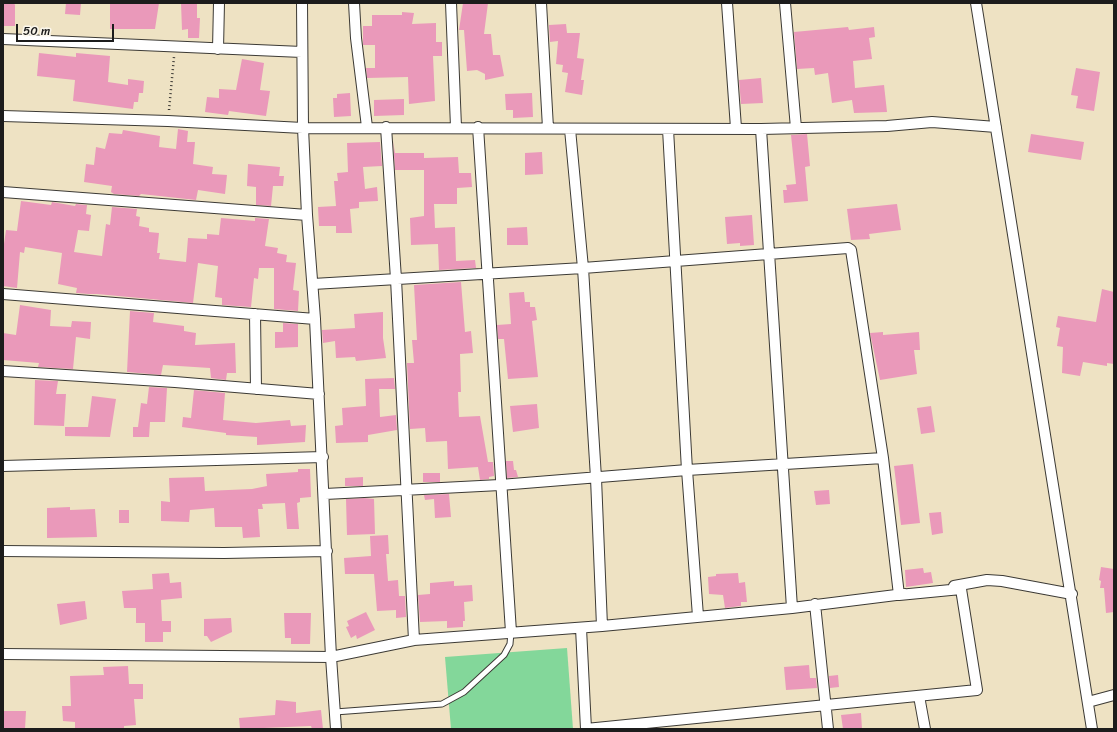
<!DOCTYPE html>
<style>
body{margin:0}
#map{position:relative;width:1117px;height:732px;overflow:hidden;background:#eee2c3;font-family:Sriracha,sans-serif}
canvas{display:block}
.frame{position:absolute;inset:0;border:4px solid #1c1c1c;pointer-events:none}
.scale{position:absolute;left:16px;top:24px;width:98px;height:18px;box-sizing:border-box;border:2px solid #1c1c1c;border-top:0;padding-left:5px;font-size:12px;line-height:14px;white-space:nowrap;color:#1c1c1c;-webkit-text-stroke:3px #fbf7ec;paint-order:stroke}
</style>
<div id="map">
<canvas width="1117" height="732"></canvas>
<div class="frame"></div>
<div class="scale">50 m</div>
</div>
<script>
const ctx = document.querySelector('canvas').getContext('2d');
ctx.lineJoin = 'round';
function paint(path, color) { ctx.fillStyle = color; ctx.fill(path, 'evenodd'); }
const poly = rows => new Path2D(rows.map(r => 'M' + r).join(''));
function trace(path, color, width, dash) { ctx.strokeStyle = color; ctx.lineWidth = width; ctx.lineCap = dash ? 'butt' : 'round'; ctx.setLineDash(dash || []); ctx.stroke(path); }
paint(poly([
 [567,648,573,729,451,729,445,657]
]), '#83d79a');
paint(poly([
 [3,3,14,3,15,5,15,26,3,26],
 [66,3,81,3,80,15,65,14],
 [110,3,159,3,155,29,110,29],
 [181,3,197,3,197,18,200,18,199,38,188,38,188,29,182,30],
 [463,3,488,3,484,34,491,34,493,55,500,55,504,76,485,80,485,74,477,70,467,71,464,30,459,30],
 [402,12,414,13,412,24,436,23,436,42,442,42,442,56,433,56,435,101,409,104,408,77,367,78,366,68,375,68,375,45,363,45,363,26,372,26,372,15,402,15],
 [566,24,567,33,580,33,577,58,584,59,581,80,584,80,582,95,565,92,568,73,562,72,563,65,556,64,558,41,550,42,549,25],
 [848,27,849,30,874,27,875,37,869,38,872,59,853,61,855,88,884,85,887,112,854,113,852,100,832,103,828,73,815,75,814,68,797,69,794,32],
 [39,53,76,57,76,53,110,56,108,82,128,85,128,79,144,81,143,93,139,93,138,102,134,102,133,109,73,101,75,80,37,76],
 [242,59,264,63,260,90,270,91,266,116,229,111,228,115,205,112,207,97,219,98,219,89,236,90],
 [1076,68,1100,72,1094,111,1076,108,1078,96,1071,95],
 [761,78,763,103,741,104,739,80],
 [350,93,351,116,334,117,333,98,337,98,337,94],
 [532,93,533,117,513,118,513,110,506,110,505,94],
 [404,99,404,115,374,116,374,100],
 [178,129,188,131,187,142,195,142,193,164,213,167,212,174,227,175,225,194,198,190,196,200,141,194,139,196,114,194,111,192,112,186,84,182,86,164,94,165,96,147,105,149,109,133,122,134,123,130,160,136,159,147,176,149],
 [807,134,810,166,805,167,808,201,784,203,783,190,787,190,786,185,796,184,791,135],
 [1031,134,1084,142,1081,160,1028,152],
 [393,141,395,153,424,153,424,158,458,157,459,173,471,173,472,187,457,188,457,204,434,204,435,228,455,227,456,261,475,260,476,268,439,270,438,244,411,245,410,218,424,216,424,170,395,170],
 [380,142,382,166,363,167,365,189,377,187,378,201,359,202,359,208,350,209,352,233,336,233,336,226,319,226,318,207,336,206,334,181,338,181,337,173,348,172,347,143],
 [542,152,543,174,525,175,525,153],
 [248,164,280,167,279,176,284,176,283,186,273,186,271,206,256,205,256,187,247,186],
 [21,201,51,205,52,202,75,206,76,204,87,205,86,214,91,215,89,231,78,230,74,252,102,256,106,224,110,225,112,207,137,209,136,216,140,217,139,226,149,228,149,232,159,233,157,253,160,253,159,259,186,262,188,238,207,239,207,234,219,235,221,218,255,221,255,218,269,219,265,246,278,248,277,253,287,255,286,262,296,263,293,290,299,291,298,311,274,309,274,268,259,268,258,279,254,278,251,307,222,305,222,298,215,297,218,266,198,263,193,303,97,294,89,294,76,293,77,288,58,284,62,253,25,247,24,253,20,252,17,288,3,286,3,251,6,230,17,231],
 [897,204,901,230,869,234,870,239,851,240,847,209],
 [752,215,754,245,740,246,740,243,727,244,725,217],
 [527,227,528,245,507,245,507,228],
 [461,282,465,332,471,331,473,353,460,354,461,392,458,392,459,417,480,416,488,462,493,462,494,476,489,477,489,479,480,480,478,467,448,469,447,441,426,442,425,428,410,429,407,363,414,363,412,340,417,340,414,285],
 [1102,289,1114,292,1114,364,1107,363,1107,366,1083,362,1080,376,1062,373,1063,347,1057,346,1060,328,1056,327,1058,316,1096,322],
 [524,292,525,302,530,302,530,307,535,307,537,320,532,321,538,377,508,379,504,339,498,339,497,325,511,324,509,293],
 [20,305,51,310,50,326,71,327,72,321,91,322,90,339,76,337,73,369,38,367,39,363,3,360,3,333,16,335],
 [130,311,154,313,153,322,184,326,184,331,196,333,195,345,235,343,236,373,227,373,226,380,211,378,210,368,163,365,161,375,127,372],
 [383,312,383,338,386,358,356,361,355,357,336,358,335,341,323,343,322,330,355,328,354,314],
 [283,323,298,324,298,347,275,348,275,332,283,332],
 [883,332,883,335,919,332,920,350,914,350,917,374,880,380,870,333],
 [394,378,395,389,379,389,380,417,396,415,397,430,368,435,368,442,336,443,335,426,343,425,342,408,366,406,365,379],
 [35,380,58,381,56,394,66,394,64,426,34,425],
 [149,387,167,388,165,422,150,422,149,437,133,437,133,427,138,427,141,403,147,404],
 [194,390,225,393,223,420,256,423,290,420,291,426,306,425,305,442,257,445,257,437,226,435,226,433,182,427,183,417,191,418],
 [92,396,116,399,110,437,65,436,65,427,88,427],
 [537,404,539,428,513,432,510,406],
 [931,406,935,432,921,434,917,408],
 [506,461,513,461,514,470,516,470,518,477,507,478],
 [913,464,920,523,901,525,894,466],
 [298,469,310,469,311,497,300,498,300,502,297,503,299,529,287,529,285,503,262,504,263,509,258,509,260,537,243,538,242,527,215,527,214,508,190,510,189,522,161,521,161,501,170,502,169,478,204,477,205,491,252,489,267,486,266,474,298,472],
 [423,473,440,473,440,482,423,482],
 [363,477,363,486,345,486,345,478],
 [829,490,830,504,816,505,814,491],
 [449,494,451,517,435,518,434,499,425,500,424,495],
 [364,498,374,499,375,534,347,535,346,499],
 [70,507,70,510,95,509,97,537,47,538,47,508],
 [119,510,129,510,129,523,119,523],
 [941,512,943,533,932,535,929,513],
 [388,535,389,554,386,554,388,581,398,580,399,596,405,596,406,617,396,618,396,610,377,611,374,574,345,574,344,558,371,556,370,536],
 [1101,567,1114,569,1114,612,1106,613,1104,588,1100,588,1101,581,1099,580],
 [923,568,924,573,931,572,933,583,906,587,905,570],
 [169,573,170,583,181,582,182,598,161,600,162,621,171,621,171,632,163,632,163,642,145,642,145,623,136,623,136,608,124,608,122,591,153,589,152,574],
 [738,573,739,583,745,582,747,602,741,602,741,606,725,608,723,595,709,594,708,577,716,576,716,574],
 [454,581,454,586,472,585,473,601,464,602,465,621,463,621,463,627,447,628,447,621,420,622,418,595,430,594,430,583],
 [85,601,87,619,60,625,57,604],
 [366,612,375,630,357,639,356,635,351,638,346,627,349,626,347,621],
 [284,613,311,613,310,644,291,644,291,638,285,638],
 [231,618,232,632,211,642,207,636,204,636,204,619],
 [809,665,810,678,816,678,817,688,786,690,784,667],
 [128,666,129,684,143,684,143,699,134,699,136,725,124,726,124,729,75,729,75,722,63,721,62,706,71,706,70,676,104,675,103,667],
 [838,675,839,687,830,688,829,676],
 [276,700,296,702,296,713,321,710,323,729,312,729,311,726,240,729,239,718,275,715],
 [3,711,26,711,25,729,3,729],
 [861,713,862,729,843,729,841,715]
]), '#ea99ba');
const lane = poly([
 [335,712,442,704,464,692,504,655,510,644,511,632]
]);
const street = poly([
 [302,3,303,128,307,215,315,319,331,657,336,729],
 [354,3,356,38,367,127],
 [451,3,456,127],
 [541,3,548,128],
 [727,3,736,128],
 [785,3,796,128],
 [976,3,1092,729],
 [3,39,302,52],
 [218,49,219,3],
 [3,116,168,121,303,128,761,129,887,126,932,122,996,127],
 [386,127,396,279,414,640],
 [478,127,511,632],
 [570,129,583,268,596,478,602,626],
 [668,129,687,470,698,616],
 [761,129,792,608],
 [3,192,307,215],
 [313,284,583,268,848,248,851,250,883,458,899,595,961,589,977,690,586,729],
 [3,294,315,319],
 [255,314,256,389],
 [3,371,175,382,319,394],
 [3,466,323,457],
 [325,494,500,485,687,470,883,458],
 [3,551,224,553,327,551],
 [954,586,987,580,1002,581,1072,594],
 [815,604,828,729],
 [581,628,586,729],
 [3,654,331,657,414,640,602,626,792,608,904,594],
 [919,696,925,729],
 [1088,702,1114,695]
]);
trace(lane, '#3c3a35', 7);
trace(street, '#3c3a35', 12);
trace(poly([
 [169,110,174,57]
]), '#3c3a35', 2.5, [1, 3]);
trace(lane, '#fff', 5);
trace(street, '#fff', 10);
</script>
